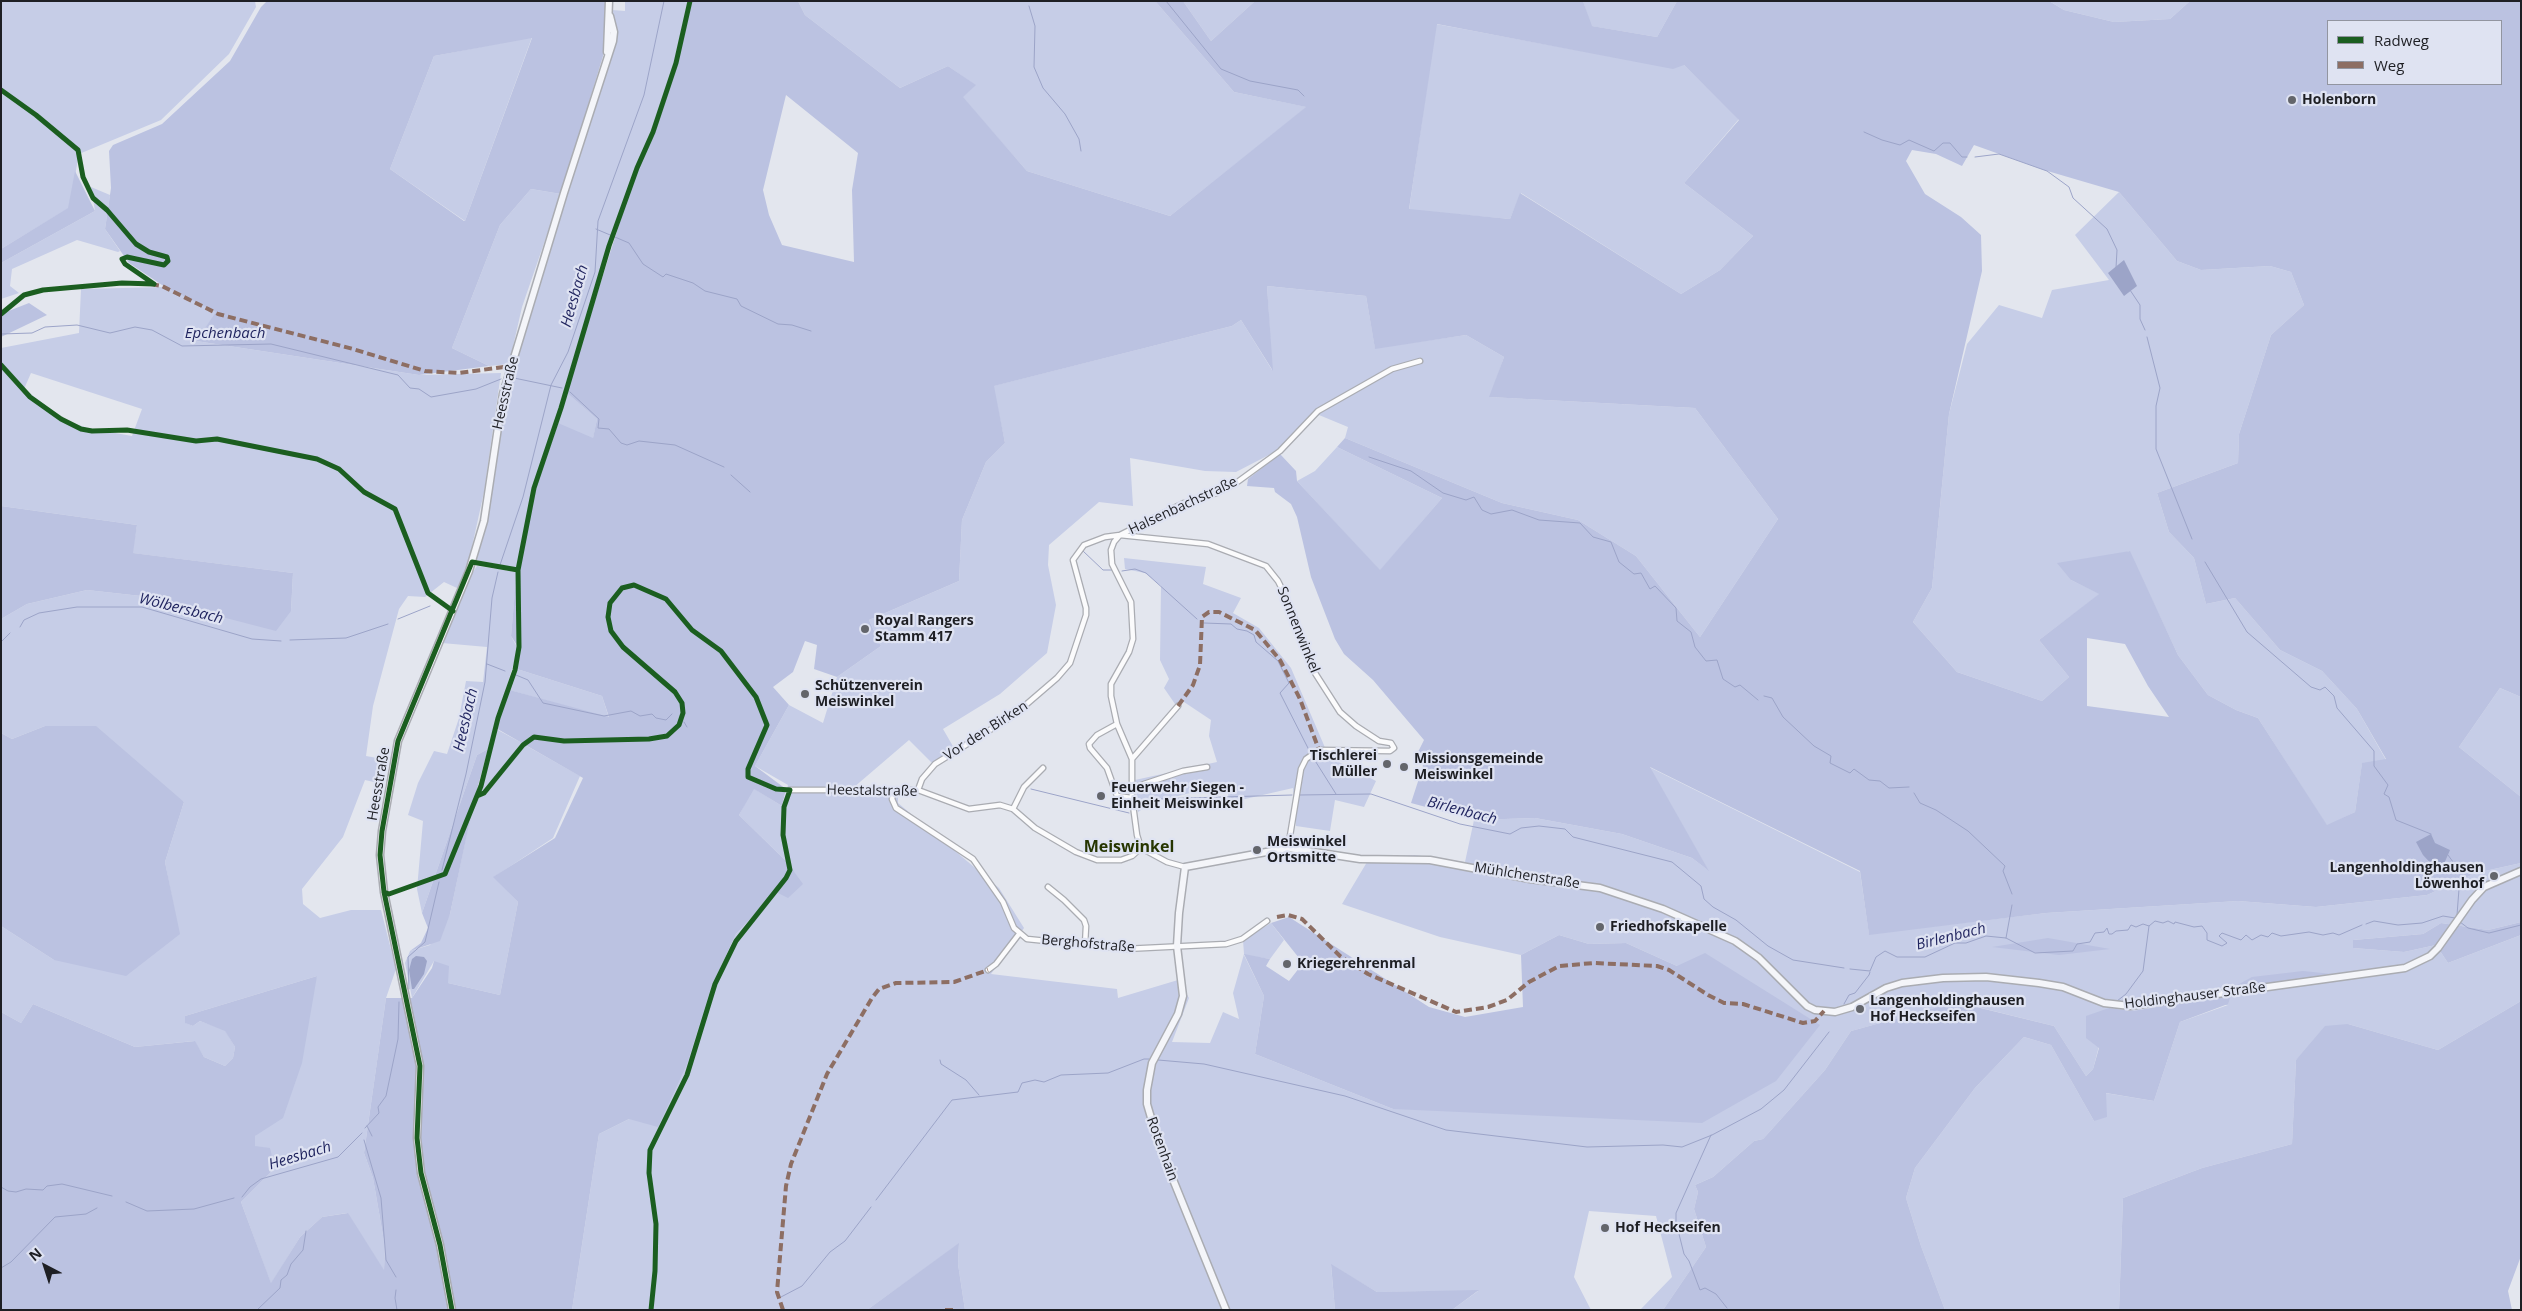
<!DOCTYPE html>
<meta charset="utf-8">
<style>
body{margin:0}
#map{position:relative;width:2522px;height:1311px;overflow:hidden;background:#e3e6ee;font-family:"Open Sans",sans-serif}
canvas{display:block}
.frame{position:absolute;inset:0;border:2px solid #1e1f24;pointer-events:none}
.legend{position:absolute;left:2327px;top:20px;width:175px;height:65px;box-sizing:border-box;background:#dfe3f2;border:1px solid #9295a0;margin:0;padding:6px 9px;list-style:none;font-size:15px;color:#1e1f24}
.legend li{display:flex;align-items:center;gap:10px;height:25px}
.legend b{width:25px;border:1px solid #9295a0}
.north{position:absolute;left:20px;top:1241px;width:50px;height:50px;-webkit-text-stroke:4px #dfe3f2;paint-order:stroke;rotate:320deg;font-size:14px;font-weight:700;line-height:20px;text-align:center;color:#1e1f24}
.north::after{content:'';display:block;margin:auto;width:18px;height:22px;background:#1e1f24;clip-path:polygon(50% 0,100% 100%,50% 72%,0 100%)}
</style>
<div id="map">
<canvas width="2522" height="1311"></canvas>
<div class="frame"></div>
<ul class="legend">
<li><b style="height:6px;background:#1b5e20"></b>Radweg</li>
<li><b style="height:6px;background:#8d6e63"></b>Weg</li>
</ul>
<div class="north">N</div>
</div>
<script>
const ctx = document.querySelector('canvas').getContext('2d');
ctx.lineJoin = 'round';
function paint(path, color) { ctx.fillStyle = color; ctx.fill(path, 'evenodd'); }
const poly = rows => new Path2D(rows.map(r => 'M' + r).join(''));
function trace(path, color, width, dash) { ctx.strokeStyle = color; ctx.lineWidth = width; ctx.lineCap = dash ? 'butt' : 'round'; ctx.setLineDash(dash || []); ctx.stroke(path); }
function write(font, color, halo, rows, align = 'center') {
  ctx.font = font + ' "Open Sans",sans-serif'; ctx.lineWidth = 4.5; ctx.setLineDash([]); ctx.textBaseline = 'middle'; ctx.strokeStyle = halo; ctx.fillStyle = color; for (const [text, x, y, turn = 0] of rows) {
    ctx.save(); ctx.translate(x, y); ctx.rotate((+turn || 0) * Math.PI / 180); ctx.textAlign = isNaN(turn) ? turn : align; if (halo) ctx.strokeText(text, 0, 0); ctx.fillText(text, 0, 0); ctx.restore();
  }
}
paint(poly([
 [1,1,255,1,256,7,229,54,161,120,79,154,69,208,1,249],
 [625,1,688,1,674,63,652,132,635,168,608,245,564,390,597,419,593,439,554,422,533,488,517,568,476,560,486,520,505,393,616,41,618,32,612,10,625,11],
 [798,1,1155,1,1234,92,1307,107,1170,216,1027,171,962,97,975,85,948,66,900,88,805,15],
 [1183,1,1255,1,1211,41],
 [1583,1,1677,1,1657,37,1591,26],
 [2049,1,2190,1,2170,19,2114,22,2064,10],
 [1436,24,1673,68,1683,64,1739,119,1684,183,1753,236,1720,270,1681,294,1521,193,1510,219,1409,210],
 [532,37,465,221,390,169,434,56],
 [91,187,110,195,105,229,120,251,118,252,77,240,12,269,10,286,19,293,1,299,1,263,95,211],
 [531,189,561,194,522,307,509,364,489,366,452,348,500,225],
 [2119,192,2177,261,2201,270,2270,266,2291,272,2304,305,2271,335,2239,434,2238,463,2157,493,2169,532,2194,558,2206,604,2235,598,2280,650,2322,671,2357,709,2386,760,2362,764,2355,812,2327,826,2258,718,2236,710,2208,695,2178,655,2129,551,2071,580,2100,594,2039,640,2069,677,2042,701,1957,672,1913,622,1932,588,1949,414,1967,344,1999,305,2042,318,2052,290,2109,280,2075,235],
 [1267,286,1366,296,1375,348,1466,335,1504,357,1490,397,1695,408,1778,519,1700,637,1636,556,1578,520,1502,503,1345,438,1348,427,1319,415,1314,417,1290,444,1236,472,1205,471,1130,458,1133,506,1099,502,1049,545,1048,565,1056,605,1047,653,1000,694,943,729,954,748,933,764,909,740,853,788,898,793,898,803,999,888,1024,928,991,974,1117,989,1118,998,1178,980,1189,998,1172,1042,1210,1043,1223,1012,1239,1019,1233,993,1244,954,1243,940,1271,923,1284,940,1270,959,1244,955,1264,996,1255,1054,1393,1109,1677,966,1626,943,1589,944,1559,935,1521,955,1440,937,1342,904,1370,857,1415,855,1465,862,1474,820,1535,818,1622,834,1692,858,1708,870,1649,767,1860,872,1869,934,2046,913,2238,901,2316,907,2427,895,2476,873,2521,863,2521,922,2488,930,2441,923,2423,934,2353,940,2353,948,2404,952,2436,945,2448,963,2521,935,2521,1001,2438,1050,2348,1024,2296,1060,2292,1144,2202,1168,2123,1198,2119,1310,1945,1310,1921,1246,1906,1198,1915,1168,1975,1088,2024,1037,2051,1045,2094,1121,2105,1093,2154,1101,2180,1022,2228,1005,2162,1005,2132,1011,2109,1008,2093,1069,2086,1076,2054,1026,1957,1002,1851,1031,1825,1070,1763,1139,1754,1141,1713,1177,1695,1185,1698,1192,1694,1209,1706,1247,1663,1310,1640,1310,1672,1277,1656,1216,1589,1211,1574,1277,1591,1310,1452,1310,1478,1291,1377,1292,1331,1265,1335,1310,965,1310,958,1264,959,1244,867,1310,572,1310,599,1134,629,1119,711,988,736,934,777,892,787,862,739,815,753,788,782,806,788,785,755,766,789,705,823,723,837,677,881,646,869,620,959,581,962,520,986,462,1005,443,993,386,1232,326,1241,320,1272,370],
 [165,287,217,312,196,341,419,375,501,373,484,492,467,569,457,588,444,582,425,597,408,596,399,609,373,706,366,756,388,760,383,784,365,780,343,837,302,889,303,904,320,918,351,910,381,910,396,969,386,998,364,1153,373,1178,385,1247,384,1271,347,1213,322,1217,300,1237,271,1284,241,1202,275,1168,255,1146,255,1136,317,976,185,1016,186,1023,193,1026,200,1021,225,1030,235,1047,233,1058,225,1066,204,1057,194,1041,135,1047,33,1004,21,1023,1,1012,1,926,54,960,179,934,165,862,184,802,45,726,12,739,1,733,1,619,27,604,87,590,141,596,196,611,291,611,293,573,132,553,137,525,1,506,1,348,79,333,81,289],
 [31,373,142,409,132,436,87,428,65,420,24,389],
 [1337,447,1442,498,1380,571,1297,481,1315,471],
 [1124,558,1206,567,1203,584,1241,598,1233,613,1259,628,1291,668,1329,757,1376,781,1364,807,1335,800,1330,831,1296,826,1293,788,1245,799,1229,799,1226,784,1154,802,1138,812,1135,780,1217,762,1209,736,1211,720,1184,702,1175,704,1164,688,1169,679,1160,660,1161,586,1145,573,1125,569],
 [477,566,517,572,511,636,518,649,488,749,477,755,422,913,417,889,423,821,408,815,418,783,434,751,447,754,459,718,466,681,483,682,487,647,442,643,473,572],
 [517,669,602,696,609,718,509,690],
 [2500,688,2521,697,2521,797,2459,747],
 [496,729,522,743,483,793,480,792],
 [525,745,580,776,553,838,494,877,518,902,500,995,448,983,434,961,412,998,405,963,410,951,430,945,450,914,472,809,477,799,486,794]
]), '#c6cde7');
paint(poly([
 [267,1,607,1,603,56,561,194,531,189,500,225,452,348,489,366,419,375,196,341,216,312,165,287,129,263,105,229,111,188,109,151,113,145,162,124,230,61,261,7],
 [532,38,465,221,464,221,390,169,434,56],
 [692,1,798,1,805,15,900,88,948,66,976,85,963,97,1027,171,1170,216,1306,107,1234,92,1155,1,1183,1,1211,41,1255,1,1583,1,1592,26,1657,37,1677,1,2049,1,2064,10,2114,22,2170,19,2190,1,2521,1,2521,697,2500,688,2459,747,2521,797,2521,863,2476,873,2427,895,2316,907,2238,901,2046,913,1869,935,1860,871,1650,767,1709,871,1692,858,1622,834,1535,818,1474,820,1411,803,1423,766,1417,754,1424,740,1373,680,1344,654,1335,639,1311,577,1297,517,1291,504,1275,492,1274,488,1247,486,1248,479,1280,454,1296,471,1297,481,1380,570,1442,498,1337,447,1345,438,1502,503,1578,520,1636,556,1700,637,1778,519,1695,408,1489,397,1504,357,1466,335,1375,349,1366,296,1267,286,1273,371,1241,320,1232,326,994,386,1005,443,986,462,962,520,959,581,869,620,881,646,837,677,814,669,817,645,805,641,793,672,773,687,789,705,755,766,786,789,782,806,754,789,739,815,787,862,803,884,788,898,776,892,736,934,711,988,687,1064,658,1127,629,1119,599,1134,572,1310,1,1310,1,1012,21,1023,33,1004,135,1047,195,1041,204,1057,225,1066,233,1058,235,1047,225,1031,200,1021,193,1026,185,1023,185,1016,317,976,302,1063,283,1118,255,1136,255,1146,270,1148,275,1168,241,1202,271,1283,300,1237,322,1217,348,1213,384,1270,385,1247,373,1178,364,1153,386,998,412,998,432,968,434,961,449,966,448,983,500,995,518,902,493,877,555,838,583,778,494,727,506,689,609,717,602,696,517,669,520,650,511,636,517,568,521,560,536,488,558,423,593,438,597,419,566,392,637,168,655,132,678,62],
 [2328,21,2501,21,2501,84,2328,84],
 [1437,24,1673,69,1684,65,1739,120,1684,183,1753,236,1720,270,1681,294,1520,193,1510,219,1409,209],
 [786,95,858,153,852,190,854,262,782,245,769,215,763,190],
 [1974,145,2044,170,2119,192,2177,261,2201,270,2270,266,2291,272,2304,305,2271,335,2239,434,2238,463,2157,493,2169,532,2194,558,2206,604,2235,598,2280,650,2322,671,2357,709,2386,759,2362,763,2355,812,2327,825,2258,718,2236,710,2208,695,2178,655,2130,551,2057,563,2071,580,2099,594,2039,640,2069,677,2042,701,1957,672,1913,622,1932,588,1949,414,1982,271,1981,235,1961,217,1925,194,1906,161,1912,150,1936,154,1962,166],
 [2087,638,2125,644,2148,686,2169,717,2087,706],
 [75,171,95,211,1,263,1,249,68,208],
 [29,303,47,315,1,337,1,314],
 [1,506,137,525,133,553,293,573,291,611,276,631,141,596,87,590,27,604,1,619],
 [45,726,96,726,184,802,165,862,180,934,126,976,54,960,1,926,1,733,12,739],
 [488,749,475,797,450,914,440,941,410,951,421,943,428,928,422,913,477,755],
 [1289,917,1429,1007,1465,1017,1523,1007,1521,955,1559,935,1589,944,1626,943,1677,966,1705,953,1820,1025,1776,1081,1702,1123,1393,1109,1255,1054,1264,996,1244,954,1270,959,1266,966,1289,981,1303,963,1271,923],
 [2521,922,2521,935,2448,963,2436,945,2404,952,2353,948,2353,940,2423,934,2441,923,2488,930],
 [2048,938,2110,949,2059,955,1992,947],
 [2303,971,2332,974,2232,988,2252,977],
 [2231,995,2228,1004,2180,1022,2154,1101,2106,1093,2107,1117,2094,1121,2051,1045,2024,1037,1975,1088,1915,1168,1906,1198,1921,1246,1945,1310,1663,1310,1706,1247,1694,1209,1698,1192,1695,1185,1713,1177,1754,1141,1763,1139,1825,1070,1851,1031,1956,1002,2054,1026,2086,1076,2093,1069,2099,1048,2086,1038,2086,1016,2109,1008,2132,1011],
 [2521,1001,2521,1256,2508,1291,2512,1310,2119,1310,2123,1198,2202,1168,2292,1144,2296,1060,2325,1026,2348,1024,2438,1050],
 [959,1243,958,1264,965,1310,867,1310],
 [1331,1264,1377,1292,1479,1290,1452,1310,1335,1310]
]), '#bbc2e1');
paint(poly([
 [2124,260,2137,286,2124,296,2108,273],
 [2431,834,2435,843,2450,850,2440,873,2423,855,2416,842],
 [416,956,424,957,427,961,424,974,414,989,412,989,409,970,412,959]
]), '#9ca4c8');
trace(poly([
 [1166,1,1221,69,1250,81,1298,90,1304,96],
 [1029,6,1035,26,1034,67,1043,88,1065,114,1079,139,1081,151],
 [1864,132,1882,140,1900,145,1909,140,1934,151,1943,143,1950,143,1962,157,1967,157],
 [1975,157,1999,154,2047,171,2069,187,2073,198,2107,229,2117,250,2116,268],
 [596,229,629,243,643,264,663,277,666,274,693,283,705,291,737,299,741,306,778,324,792,325,811,331],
 [2130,290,2140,305,2140,319,2145,330],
 [1,334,32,333,45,327,77,325,110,333,135,327,152,330,182,346,271,344,398,375,410,388,419,389,431,397,476,389,501,379],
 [2147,337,2160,388,2156,406,2156,449,2192,539],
 [514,378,562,388],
 [570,392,599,419,598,428,609,429,621,443,627,445,639,441,675,445,724,467],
 [1369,457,1411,471,1443,493,1466,500,1474,497,1482,510,1491,514,1512,510,1539,520,1580,523,1593,537,1611,542,1619,562,1634,574,1641,573,1650,589,1655,586,1676,608,1677,621,1691,632,1695,647,1706,661,1717,660,1723,679,1735,687,1740,685,1758,700],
 [731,475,750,492],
 [1083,551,1103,570,1113,570],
 [2205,562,2247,632,2311,687,2320,690,2325,687,2334,696,2337,708,2374,751,2374,766,2388,785,2384,794,2389,797,2396,820,2431,834],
 [500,565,523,497,551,385,568,352,595,272,598,221,644,95,664,1],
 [1122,571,1135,569,1146,573,1197,619],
 [398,619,430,606],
 [1204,623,1231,624,1237,629,1247,631,1254,635,1256,642,1278,661,1289,683,1280,693,1310,752],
 [20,627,24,620,39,613,77,607,142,607,252,639,281,641],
 [290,640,346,638,388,624],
 [1,642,10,633],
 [487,664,505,671],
 [516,675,528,680,543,703,604,716,631,711,640,716,652,714,656,718,666,720,672,714],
 [1764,696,1772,698,1783,717,1814,746,1831,756,1830,763,1850,773,1854,769,1869,780,1880,781,1889,788,1909,787],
 [684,722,687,727],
 [1314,759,1336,794],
 [1031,789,1129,813],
 [1914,793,1920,803,1936,810,1968,831,2005,866,2003,871,2012,894],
 [1300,795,1371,794,1460,824,1510,834,1521,828,1539,826,1565,829,1573,837,1672,862,1701,886,1704,899,1713,907,1736,920,1768,946,1793,960,1844,968],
 [1139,810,1153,799,1292,795],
 [2448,855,2466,880,2459,889,2457,915],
 [442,870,466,774,485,682,492,598,498,572],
 [2460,922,2468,928,2489,933,2521,925],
 [2366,924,2374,921,2398,925,2422,923,2443,916,2455,918],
 [2006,938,2012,905],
 [1850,969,1870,971,1876,957,1885,951,1897,957,1925,957,1955,943,1966,943,1986,936,2006,938,2035,953,2073,951,2077,944,2090,942,2095,933,2104,932,2107,928,2109,934,2112,934,2116,931,2128,930,2131,925,2136,927,2143,924,2149,926,2155,921,2163,923,2168,921,2174,924,2175,922,2194,927,2202,926,2207,933,2207,940,2222,946,2227,943,2219,936,2222,933,2241,940,2246,935,2252,940,2261,935,2268,937,2272,933,2281,936,2309,932,2323,935,2333,933,2339,935,2362,925],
 [409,989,408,957,425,942,439,882],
 [2117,1001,2126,994,2143,971,2149,926],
 [1844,1004,1849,995,1855,993,1869,975,1870,972],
 [940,1060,941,1064,966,1080,979,1095],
 [1158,1060,1204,1064,1345,1096,1446,1130,1587,1147,1663,1145,1682,1147,1712,1135,1761,1109,1784,1090,1829,1032],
 [367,1126,372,1136],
 [365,1128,379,1113,378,1107,386,1096,398,1039,399,1002],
 [1711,1135,1676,1213,1676,1222,1684,1254,1689,1261,1700,1290,1705,1288,1716,1294,1727,1308],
 [364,1140,381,1198,386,1260,396,1277],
 [1,1187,8,1191,16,1192,26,1189,43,1190,47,1186,62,1184,112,1196],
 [242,1197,250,1187,261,1179,338,1157,362,1133],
 [876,1200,952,1100,1018,1092,1022,1083,1035,1080,1044,1082,1061,1075,1108,1073,1144,1059,1149,1059],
 [126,1202,147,1211,194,1209,234,1198],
 [1,1268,11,1262,55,1217,86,1214,97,1208],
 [396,1290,395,1298,397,1310],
 [781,1297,802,1286,830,1252,845,1241,871,1207],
 [257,1310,280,1288,281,1280,287,1275,291,1264,303,1250,306,1231]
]), '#9ca4c8', 1);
const street = poly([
 [1117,724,1097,735,1089,744,1090,748,1107,768,1117,796,1132,798],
 [1132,759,1178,706],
 [1132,788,1183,771,1207,767],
 [790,790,918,790,969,809,1000,805,1013,809,1035,828,1076,852,1097,860,1121,860,1132,856,1141,848],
 [918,790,922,779,935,764,1014,715,1057,678,1070,663,1086,615,1086,608,1073,560,1084,545,1105,537,1120,535,1208,544,1266,566,1278,581,1287,599,1315,673,1340,712,1356,726,1379,741,1391,743,1394,748,1390,751,1319,750,1306,759,1301,769,1288,848],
 [894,791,892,799,896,808,973,859,1003,902,1014,928,1027,939,1125,949,1226,944,1242,939,1267,921],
 [1013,809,1024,787,1043,768],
 [1185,867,1167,862,1141,848,1137,835,1132,798,1132,759,1117,724,1111,696,1111,684,1129,652,1133,639,1131,602,1112,564,1111,550,1114,542,1120,535,1184,503,1217,493,1236,483,1280,451,1318,411,1392,369,1420,361],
 [1048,887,1064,900,1084,920,1086,926,1085,945],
 [988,970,996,964,1019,934]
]);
const secondary = poly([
 [607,52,609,1],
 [452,1310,440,1245,421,1173,417,1138,420,1066,384,892,380,855,382,831,398,741,469,571,484,521,503,394,564,193,613,41,614,32,610,16],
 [1226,1310,1159,1145,1147,1104,1147,1090,1152,1063,1178,1014,1183,996,1177,946,1179,913,1185,867,1288,848,1360,859,1430,860,1530,879,1600,888,1663,909,1735,941,1759,958,1807,1006,1815,1010,1835,1012,1852,1007,1886,988,1902,983,1943,978,1986,977,2039,983,2063,987,2104,1003,2130,1006,2405,968,2430,956,2438,948,2472,900,2484,887,2521,871]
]);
trace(street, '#aaacb2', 7);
trace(secondary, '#aaacb2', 9);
trace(street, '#fbfbfc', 4.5);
trace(secondary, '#f4f5f9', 6);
trace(poly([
 [151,284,162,286,218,314,353,349,425,371,459,373,511,366],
 [1178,706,1193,685,1200,665,1202,617,1209,612,1219,612,1255,630,1280,660,1300,699,1319,750],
 [1277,917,1288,915,1302,919,1340,956,1368,974,1456,1012,1488,1007,1507,1000,1529,982,1559,966,1594,963,1657,966,1669,970,1708,995,1724,1003,1743,1004,1803,1023,1815,1021,1824,1011],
 [783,1310,777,1292,786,1186,791,1164,827,1074,872,998,879,989,896,983,954,982,988,970],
 [945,1310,956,1310]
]), '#8d6e63', 4, [8, 4]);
trace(poly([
 [1,90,36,115,78,150,83,177,93,198,107,210,136,244,149,252,167,257,168,261,164,265,127,257,122,259,125,264,154,284],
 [1,314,24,295,43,290,122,283,154,284],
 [1,365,30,397,61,419,81,429,92,431,127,430,196,441,217,439,317,459,339,469,364,492,395,509,428,593,453,611],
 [477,796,484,793,523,745,534,737,564,741,649,739,667,736,679,725,683,713,682,703,675,692,623,647,611,631,608,617,610,603,622,588,634,585,666,599,692,630,721,651,756,697,767,725,748,769,748,777,776,789,790,790,784,807,783,835,790,870,786,878,736,941,715,984,687,1075,650,1150,649,1173,656,1224,655,1271,651,1310],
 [384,892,389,894,445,874,481,786,498,718,515,670,519,647,518,570,534,488,561,408,609,246,637,168,653,132,676,63,690,1],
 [452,1310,440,1245,421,1173,417,1138,420,1066,384,892,380,855,382,831,398,741,472,562,518,570]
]), '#1b5e20', 5);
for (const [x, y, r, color] of [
 [2292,100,5,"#63656b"],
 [865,629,5,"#63656b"],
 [805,694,5,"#63656b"],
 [1387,764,5,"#63656b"],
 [1404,767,5,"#63656b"],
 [1101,796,5,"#63656b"],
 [1257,850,5,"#63656b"],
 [2494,876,5,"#63656b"],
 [1600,927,5,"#63656b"],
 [1287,964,5,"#63656b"],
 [1860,1009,5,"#63656b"],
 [1605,1228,5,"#63656b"]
]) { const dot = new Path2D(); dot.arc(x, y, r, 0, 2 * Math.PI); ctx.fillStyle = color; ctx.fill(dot); trace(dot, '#dfe3f2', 2); }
write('bold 14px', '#1e1f24', '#dfe3f2', [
 ["Holenborn",2302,100],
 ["Royal Rangers",875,621],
 ["Stamm 417",875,637],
 ["Schützenverein",815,686],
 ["Meiswinkel",815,702],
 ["Tischlerei",1377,756,"right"],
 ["Müller",1377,772,"right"],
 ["Missionsgemeinde",1414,759],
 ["Meiswinkel",1414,775],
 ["Feuerwehr Siegen -",1111,788],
 ["Einheit Meiswinkel",1111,804],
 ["Meiswinkel",1267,842],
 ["Ortsmitte",1267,858],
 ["Langenholdinghausen",2484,868,"right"],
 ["Löwenhof",2484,884,"right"],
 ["Friedhofskapelle",1610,927],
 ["Kriegerehrenmal",1297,964],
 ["Langenholdinghausen",1870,1001],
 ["Hof Heckseifen",1870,1017],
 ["Hof Heckseifen",1615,1228]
], 'left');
write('14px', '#1e1f24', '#dfe3f2', [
 ["Heesstraße",506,393,-77],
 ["Halsenbachstraße",1183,506,-25],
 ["Sonnenwinkel",1298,630,68],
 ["Vor den Birken",986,731,-33],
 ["Heesstraße",379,784,-80],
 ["Heestalstraße",872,791,1],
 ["Mühlchenstraße",1527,876,9],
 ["Berghofstraße",1088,944,5],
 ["Holdinghauser Straße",2195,996,-7],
 ["Rotenhain",1162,1149,70]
]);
write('italic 15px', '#1f235e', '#dfe3f2', [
 ["Heesbach",575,296,-74],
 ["Epchenbach",225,334],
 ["Wölbersbach",181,609,14],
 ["Heesbach",466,720,-77],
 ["Birlenbach",1462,811,15],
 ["Birlenbach",1951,937,-14],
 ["Heesbach",300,1156,-17]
]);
write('bold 16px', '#263500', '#dfe3f2', [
 ["Meiswinkel",1129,847]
]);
</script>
